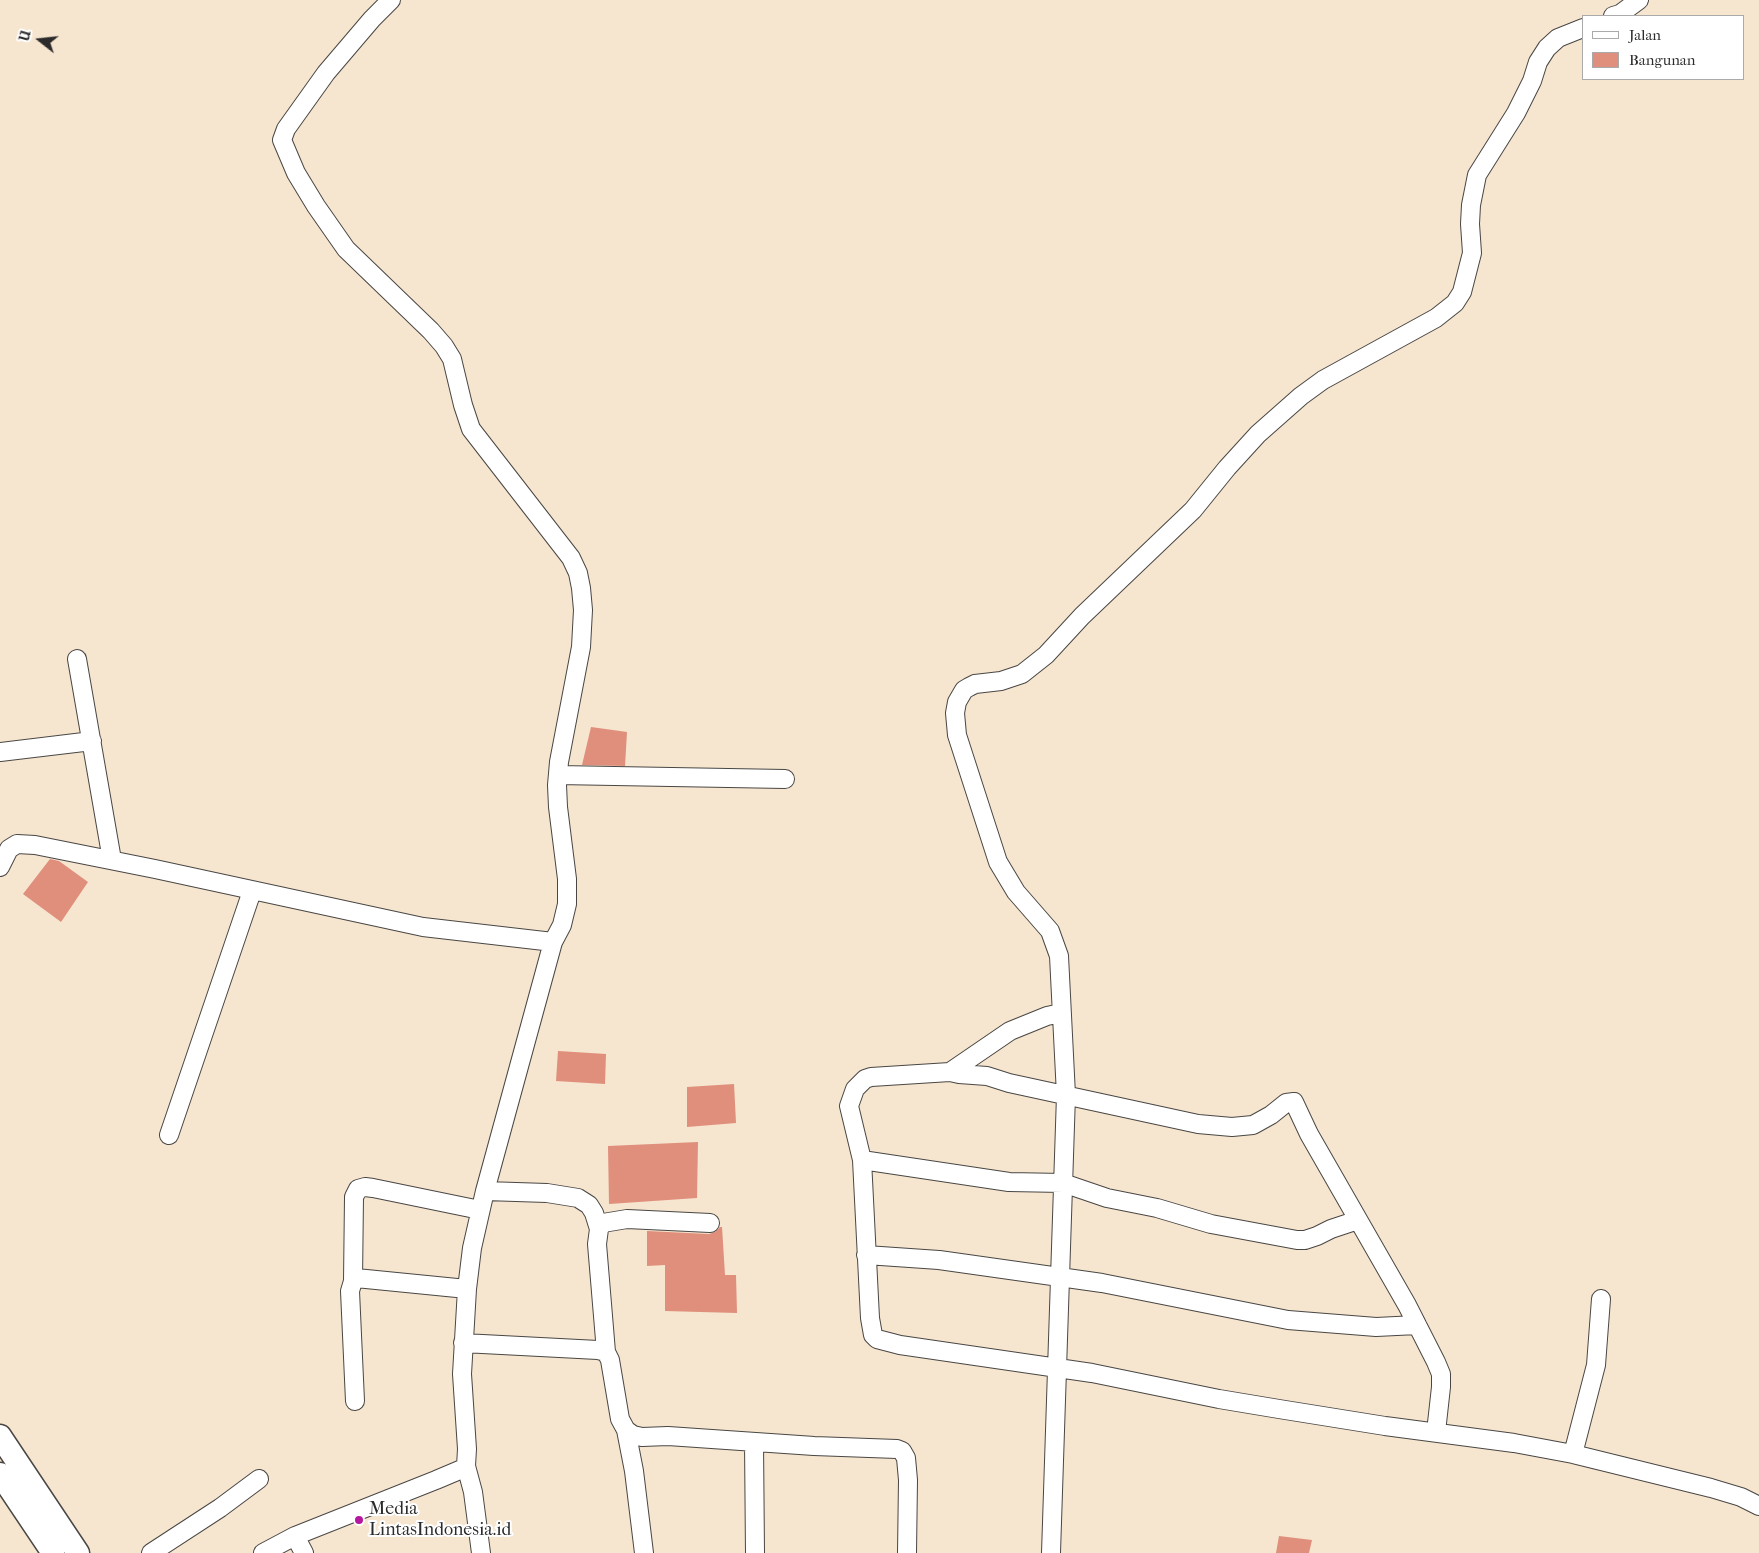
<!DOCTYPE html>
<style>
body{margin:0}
#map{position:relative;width:1759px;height:1553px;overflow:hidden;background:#f6e5cf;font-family:"IM FELL French Canon",serif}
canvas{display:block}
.legend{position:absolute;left:1582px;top:15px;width:162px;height:65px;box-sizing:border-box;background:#fff;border:1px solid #aaa;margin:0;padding:6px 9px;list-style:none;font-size:15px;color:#2b2b2b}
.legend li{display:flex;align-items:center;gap:10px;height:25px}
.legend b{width:25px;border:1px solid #aaa}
.north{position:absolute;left:15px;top:15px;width:50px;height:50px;-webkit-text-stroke:4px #fff;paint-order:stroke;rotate:286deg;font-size:14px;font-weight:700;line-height:20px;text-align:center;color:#2b2b2b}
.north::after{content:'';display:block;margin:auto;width:18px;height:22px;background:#2b2b2b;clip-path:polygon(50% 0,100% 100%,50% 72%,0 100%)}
</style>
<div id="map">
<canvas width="1759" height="1553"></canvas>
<ul class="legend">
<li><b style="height:6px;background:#fff"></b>Jalan</li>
<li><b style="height:14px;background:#df8f7c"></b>Bangunan</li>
</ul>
<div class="north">U</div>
</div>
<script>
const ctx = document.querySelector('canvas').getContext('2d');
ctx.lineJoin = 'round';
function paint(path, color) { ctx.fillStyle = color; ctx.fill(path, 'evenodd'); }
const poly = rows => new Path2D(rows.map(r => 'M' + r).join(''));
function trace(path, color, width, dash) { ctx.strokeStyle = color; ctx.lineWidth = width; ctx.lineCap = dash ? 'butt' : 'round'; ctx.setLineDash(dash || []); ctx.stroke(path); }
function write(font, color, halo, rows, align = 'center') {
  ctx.font = font + ' "IM FELL French Canon",serif'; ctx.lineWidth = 4; ctx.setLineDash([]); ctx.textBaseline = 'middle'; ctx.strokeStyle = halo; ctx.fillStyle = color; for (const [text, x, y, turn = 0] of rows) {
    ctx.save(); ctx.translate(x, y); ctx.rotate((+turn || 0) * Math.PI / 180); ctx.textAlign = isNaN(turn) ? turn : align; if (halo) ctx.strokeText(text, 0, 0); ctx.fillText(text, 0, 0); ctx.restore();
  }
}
paint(poly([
 [591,727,627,732,625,766,582,765],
 [50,859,59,861,88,882,61,922,23,894],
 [558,1051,606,1054,605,1084,556,1081],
 [734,1084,736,1123,687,1127,687,1087],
 [698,1142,697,1198,609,1204,608,1146],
 [720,1227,722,1227,725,1275,736,1275,737,1313,665,1311,665,1265,647,1266,647,1231,709,1234,715,1232],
 [1279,1536,1312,1540,1309,1553,1276,1553]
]), '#df8f7c');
const minor = poly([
 [391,0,372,19,326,73,286,129,282,140,296,173,316,206,346,249,431,331,444,346,452,359,463,405,471,429,571,558,578,573,581,588,583,610,581,647,559,762,557,785,558,807,567,879,567,904,562,925,553,942],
 [1613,16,1620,14,1639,0],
 [77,659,112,860],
 [0,752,92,741],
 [558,775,785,779],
 [0,867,9,849,17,844,35,845,155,869,423,927,553,942,485,1191,472,1248,467,1289,462,1374,467,1449,466,1466,462,1469,436,1480,295,1536,263,1553],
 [950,1072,1010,1031,1047,1016,1061,1013],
 [169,1135,252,891],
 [862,1160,1009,1182,1063,1183,1107,1198,1157,1208,1211,1224,1297,1240,1305,1240,1317,1236,1331,1229,1358,1220],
 [485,1191,547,1193,578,1198,589,1205,594,1213,599,1229],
 [866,1255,939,1260,1102,1283,1288,1320,1376,1327,1417,1325],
 [353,1281,354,1197,358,1189,365,1187,373,1188,480,1210],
 [463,1343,598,1350,606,1352,610,1360,620,1419,626,1430,634,1471,644,1553],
 [606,1352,597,1244,599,1229,603,1223,627,1219,710,1223],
 [355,1401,350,1291,353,1281,356,1278,467,1289],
 [626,1430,633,1435,642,1437,668,1436,814,1446,897,1449,902,1451,906,1458,908,1480,907,1553],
 [1436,1432,1441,1387,1441,1374,1436,1362,1407,1305,1309,1134,1294,1102,1286,1103,1271,1115,1253,1125,1232,1127,1198,1124,1009,1083,987,1076,959,1074,950,1072,871,1077,865,1079,855,1089,849,1106,862,1160,870,1318,873,1335,877,1339,900,1345,1092,1373,1219,1399,1279,1409,1385,1426,1514,1443,1573,1454,1711,1488,1741,1497,1759,1506],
 [754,1442,755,1553],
 [1573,1454,1596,1365,1601,1299],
 [466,1466,473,1492,481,1553],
 [295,1536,304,1553],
 [151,1553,220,1508,259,1479],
 [1051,1553,1066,1095,1059,956,1050,931,1016,892,998,862,957,735,955,713,957,702,964,690,969,687,975,684,1001,681,1022,674,1046,655,1082,616,1193,510,1227,468,1258,434,1301,396,1323,380,1436,318,1455,303,1462,292,1472,253,1470,224,1471,205,1477,175,1516,113,1532,81,1538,62,1547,48,1558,38,1583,28]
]);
const major = poly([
 [0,1436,78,1553],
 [0,1474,53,1553]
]);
trace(minor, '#494744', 20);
trace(major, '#494744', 25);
trace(minor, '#fff', 18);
trace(major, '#fff', 22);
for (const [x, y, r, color] of [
 [359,1520,5,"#b5179e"]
]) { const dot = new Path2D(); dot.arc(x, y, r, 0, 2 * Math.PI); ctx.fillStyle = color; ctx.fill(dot); trace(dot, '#fff', 2); }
write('18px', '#2b2b2b', '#fff', [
 ["Media",369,1510],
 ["LintasIndonesia.id",369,1531]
], 'left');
</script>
